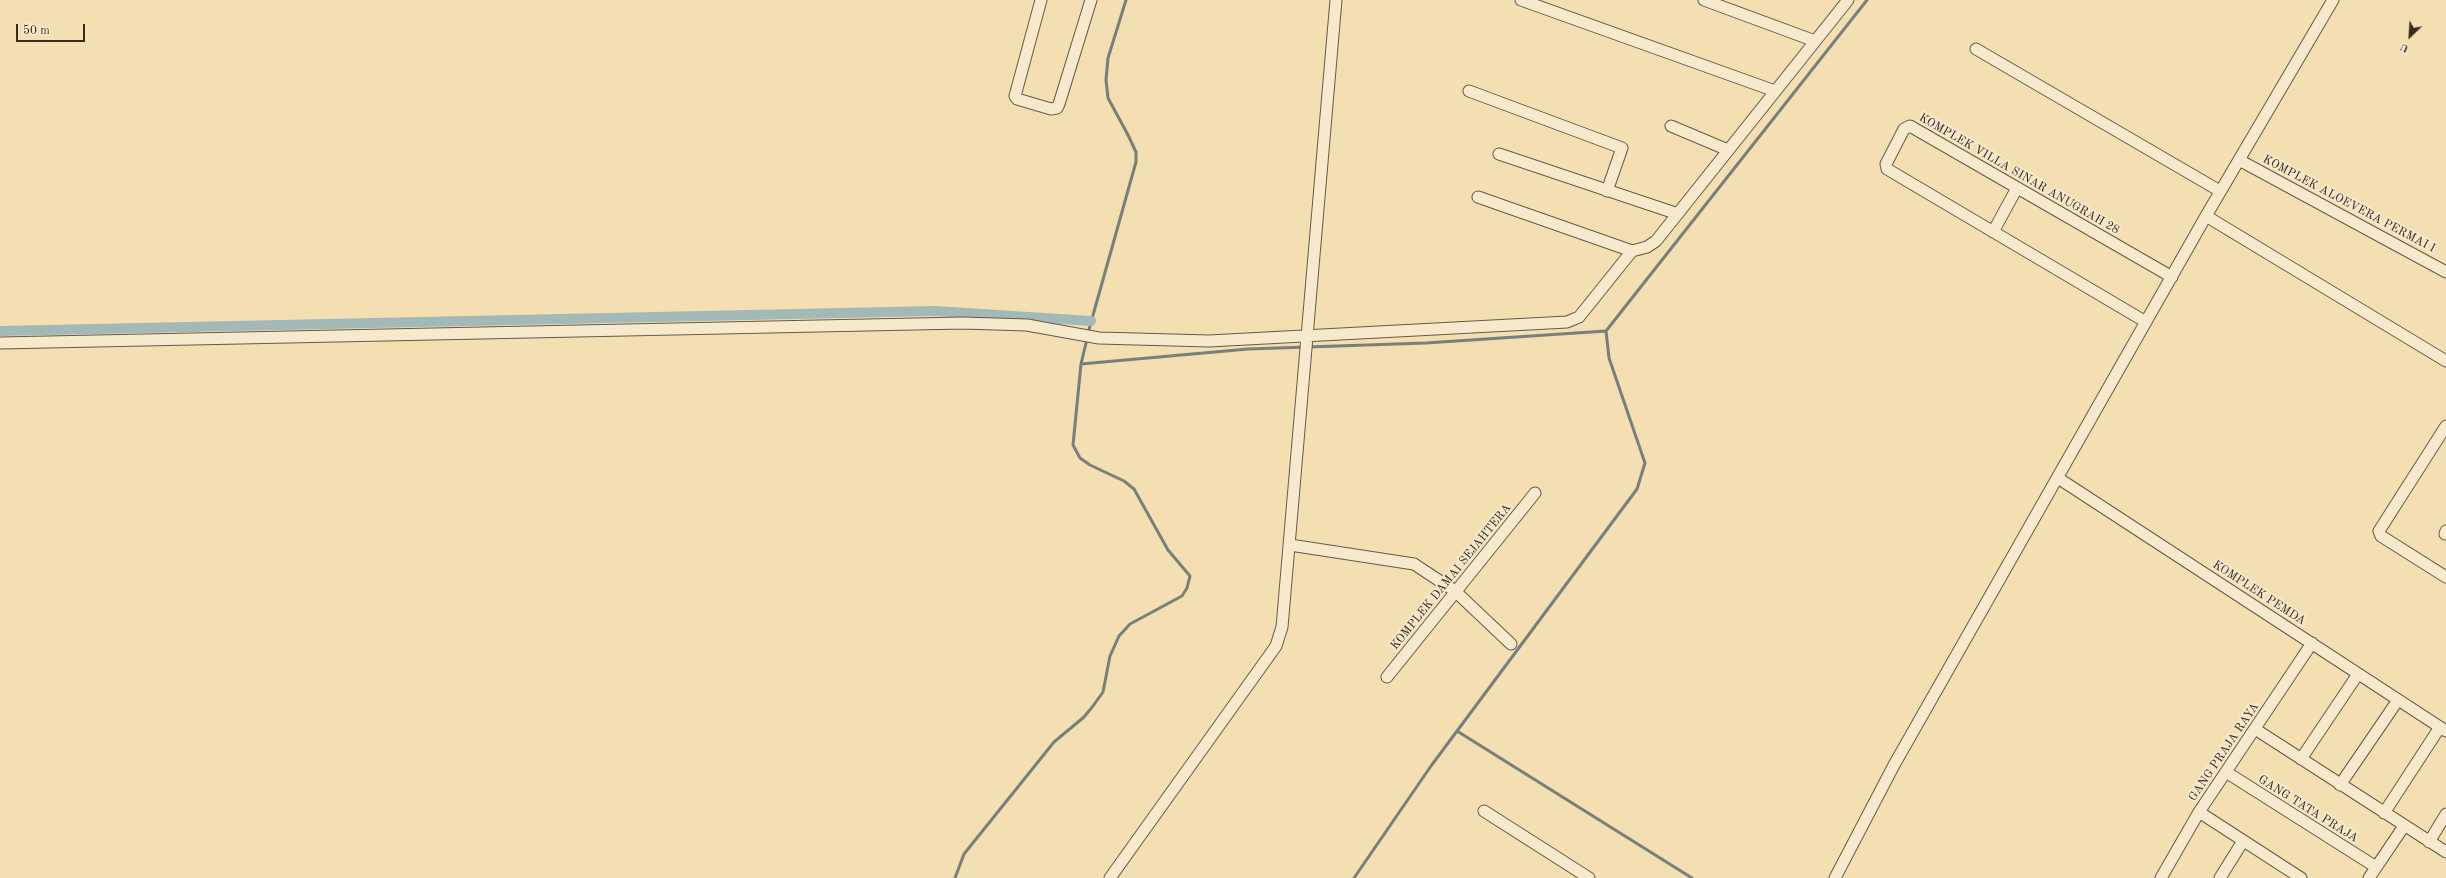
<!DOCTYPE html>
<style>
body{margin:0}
#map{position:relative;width:2446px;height:878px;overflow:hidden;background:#f3dfb1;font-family:"Old Standard TT",serif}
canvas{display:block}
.north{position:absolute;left:2390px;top:16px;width:40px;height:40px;-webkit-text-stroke:3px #f7eacc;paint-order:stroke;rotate:205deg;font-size:11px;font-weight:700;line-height:16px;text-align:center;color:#392b23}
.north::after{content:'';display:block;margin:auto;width:14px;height:18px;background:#392b23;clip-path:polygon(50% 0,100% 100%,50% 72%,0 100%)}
.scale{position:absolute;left:16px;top:24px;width:69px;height:18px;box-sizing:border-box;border:2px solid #392b23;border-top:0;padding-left:5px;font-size:12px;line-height:14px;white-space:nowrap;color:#392b23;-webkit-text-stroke:3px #f7eacc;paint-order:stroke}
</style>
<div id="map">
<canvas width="2446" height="878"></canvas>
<div class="north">U</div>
<div class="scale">50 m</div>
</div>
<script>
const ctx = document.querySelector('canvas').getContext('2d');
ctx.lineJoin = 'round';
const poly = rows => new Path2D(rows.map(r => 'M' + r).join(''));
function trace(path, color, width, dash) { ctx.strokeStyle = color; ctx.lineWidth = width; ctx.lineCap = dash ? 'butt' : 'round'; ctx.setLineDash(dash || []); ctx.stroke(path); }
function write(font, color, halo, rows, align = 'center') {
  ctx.font = font + ' "Old Standard TT",serif'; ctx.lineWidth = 4; ctx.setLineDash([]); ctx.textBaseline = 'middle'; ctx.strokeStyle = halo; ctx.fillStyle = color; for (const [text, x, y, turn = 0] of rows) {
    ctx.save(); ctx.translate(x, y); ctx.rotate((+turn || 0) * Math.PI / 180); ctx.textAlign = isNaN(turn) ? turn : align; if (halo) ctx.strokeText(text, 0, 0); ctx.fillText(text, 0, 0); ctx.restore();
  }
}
trace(poly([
 [1088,333,1136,162,1136,152,1128,135,1108,98,1106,80,1108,58,1126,0],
 [1081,364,1248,349,1426,343,1606,331,1867,0],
 [1457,731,1692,878],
 [955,878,964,854,1054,742,1084,717,1093,706,1103,692,1110,656,1119,636,1130,624,1182,596,1187,588,1190,576,1168,550,1134,489,1124,481,1090,465,1080,458,1073,445,1081,364,1087,339],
 [1354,878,1431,766,1637,489,1645,463,1609,358,1606,331]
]), '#78807c', 3);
trace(poly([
 [0,331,935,311,1091,321]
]), '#a2b9b8', 10);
const minor = poly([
 [1041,0,1015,96,1017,99,1051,109,1057,108,1059,104,1091,0],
 [1521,0,1775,91],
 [1704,0,1815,41],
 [1976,49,2220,191],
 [1469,91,1622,148,1607,191],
 [1671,126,1728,150],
 [1499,154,1678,214],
 [2239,160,2446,272],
 [1478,197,1632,251],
 [2206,216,2446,361],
 [1993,232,2017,188],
 [2146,322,1887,169,1886,164,1904,129,1910,126,2172,277],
 [0,343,963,323,1027,325,1099,338,1209,341,1567,322,1579,317,1632,251,1647,247,1656,241,1848,0],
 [2446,426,2379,531,2381,536,2446,577],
 [2058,478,2446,731],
 [2445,534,2446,531],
 [1290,545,1414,564,1455,591,1511,644],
 [1387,677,1535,493],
 [2255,729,2446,852],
 [2301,759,2358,674],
 [2226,772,2376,867],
 [2340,785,2398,700],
 [1484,811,1589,878],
 [2199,812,2301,878],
 [2384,813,2440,727],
 [2429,842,2446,814],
 [1110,878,1276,646,1282,627,1336,0],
 [1835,878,1894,765,2206,216,2333,0],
 [2161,878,2199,812,2312,643],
 [2220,878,2243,841],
 [2369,878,2404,826]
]);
trace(minor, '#685846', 13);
trace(minor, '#f7eacc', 11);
write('12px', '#392b23', '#f7eacc', [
 ["KOMPLEK VILLA SINAR ANUGRAH 28",2019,174,30],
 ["KOMPLEK ALOEVERA PERMAI I",2349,204,28],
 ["KOMPLEK DAMAI SEJAHTERA",1451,577,-51],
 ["KOMPLEK PEMDA",2259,593,33],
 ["GANG PRAJA RAYA",2224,752,-56],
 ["GANG TATA PRAJA",2308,809,32]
]);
</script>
